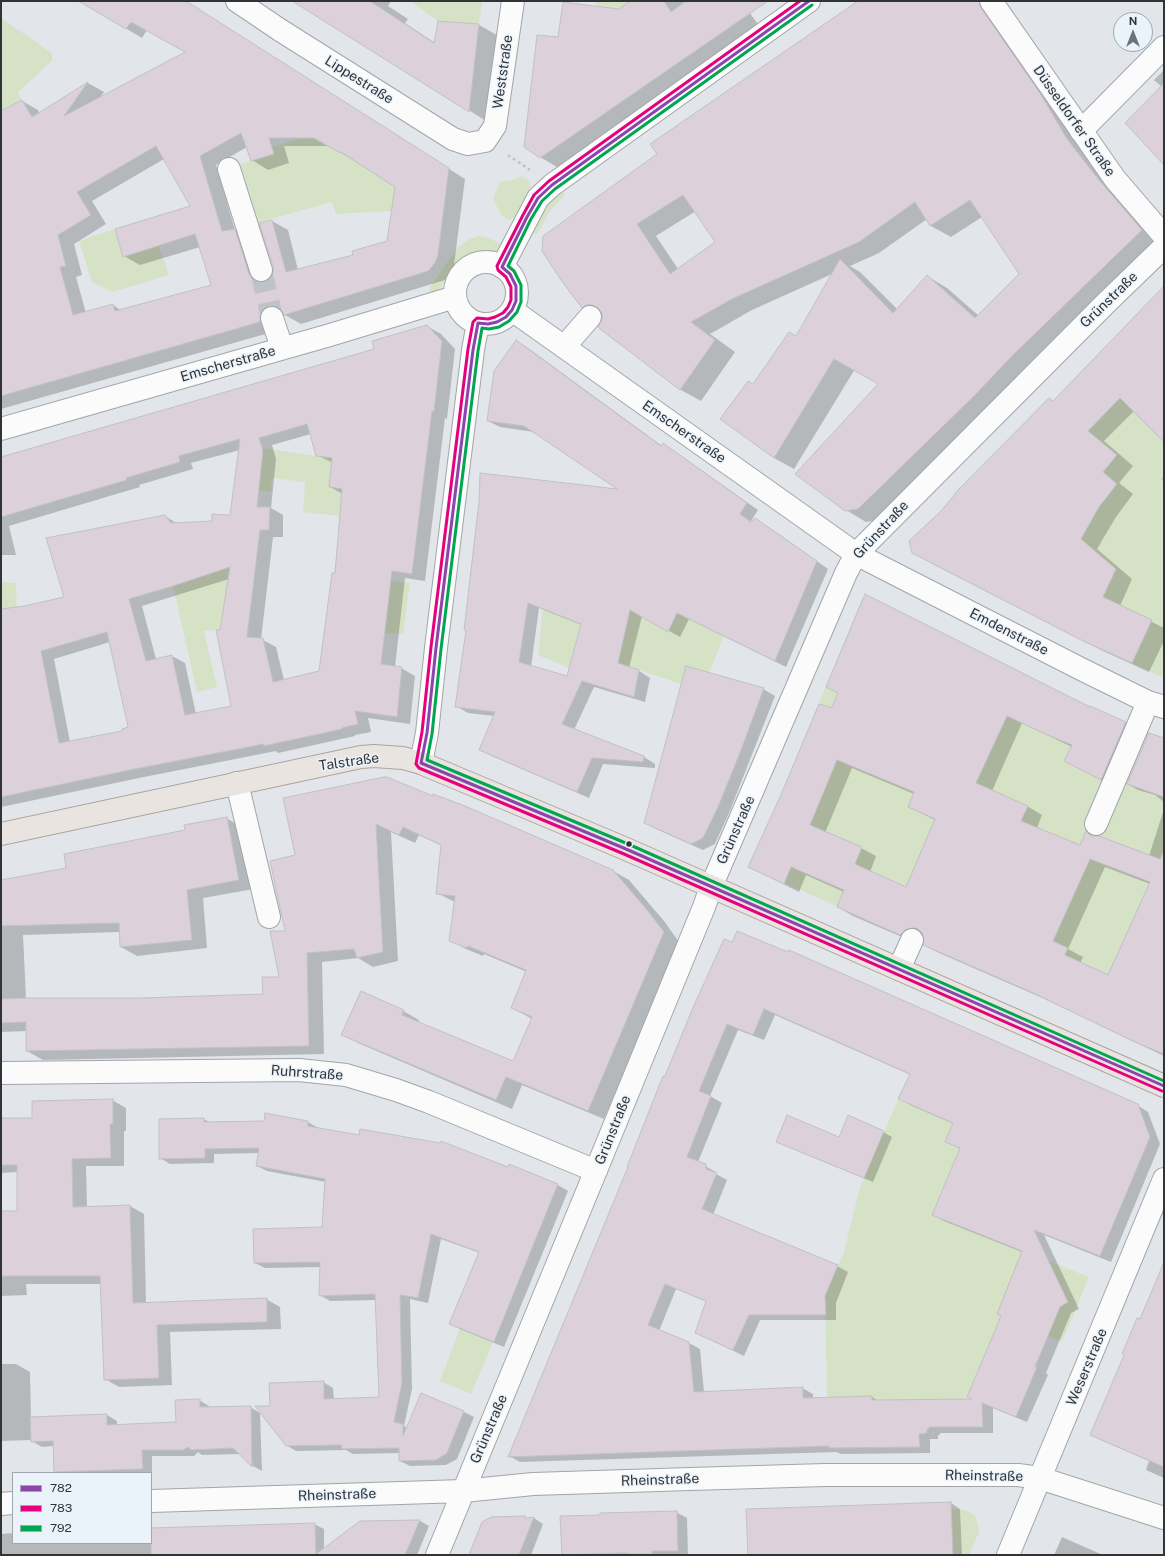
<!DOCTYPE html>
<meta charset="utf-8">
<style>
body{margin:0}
#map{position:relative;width:1165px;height:1556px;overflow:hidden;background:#e2e6ea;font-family:"Public Sans",sans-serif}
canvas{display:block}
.frame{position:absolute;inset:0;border:2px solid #313437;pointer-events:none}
.legend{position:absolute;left:12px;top:1472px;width:140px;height:72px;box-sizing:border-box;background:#ebf3fa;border:1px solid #a1a7ac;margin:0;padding:5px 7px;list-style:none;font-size:12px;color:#313437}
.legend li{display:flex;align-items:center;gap:8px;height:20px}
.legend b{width:20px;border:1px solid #a1a7ac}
.north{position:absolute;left:1113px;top:12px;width:40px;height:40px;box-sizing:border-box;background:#ebf3fa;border:1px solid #a1a7ac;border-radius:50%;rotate:0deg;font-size:11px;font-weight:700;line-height:16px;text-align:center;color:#313437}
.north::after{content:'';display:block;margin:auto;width:14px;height:18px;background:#6f7276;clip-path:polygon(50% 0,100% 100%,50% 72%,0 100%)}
</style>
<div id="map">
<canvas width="1165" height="1556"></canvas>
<div class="frame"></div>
<ul class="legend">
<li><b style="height:5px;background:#8e44ad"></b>782</li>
<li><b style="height:5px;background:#e5007d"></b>783</li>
<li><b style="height:5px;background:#00a651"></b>792</li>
</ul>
<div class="north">N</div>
</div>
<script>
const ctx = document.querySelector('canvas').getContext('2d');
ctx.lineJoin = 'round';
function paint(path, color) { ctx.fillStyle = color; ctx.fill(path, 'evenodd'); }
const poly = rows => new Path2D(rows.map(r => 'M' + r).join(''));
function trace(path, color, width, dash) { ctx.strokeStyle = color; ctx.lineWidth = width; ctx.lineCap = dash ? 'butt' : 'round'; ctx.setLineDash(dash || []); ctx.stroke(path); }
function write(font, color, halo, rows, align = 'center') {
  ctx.font = font + ' "Public Sans",sans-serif'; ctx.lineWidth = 3; ctx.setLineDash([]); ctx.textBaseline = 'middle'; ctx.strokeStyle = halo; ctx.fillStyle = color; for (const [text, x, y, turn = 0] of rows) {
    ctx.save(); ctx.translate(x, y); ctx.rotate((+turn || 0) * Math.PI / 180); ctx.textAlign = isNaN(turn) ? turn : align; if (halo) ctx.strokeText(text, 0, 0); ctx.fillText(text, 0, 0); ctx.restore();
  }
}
paint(poly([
 [410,1,482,1,479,24,438,21],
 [594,1,630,1,609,16,607,20],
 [1,18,52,53,52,61,18,92,22,100,1,111],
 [315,131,324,144,340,153,343,148,396,187,392,211,336,214,332,202,253,224,237,165,273,154,272,147,303,138],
 [522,176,529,180,530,193,520,213,509,220,502,216,499,211,494,201,494,196,500,182,512,180],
 [559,189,565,195,550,211,537,234,530,232,542,207],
 [115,229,123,257,159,246,169,275,112,292,92,282,79,241],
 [479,236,489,238,501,244,494,255,479,255,463,261,449,273,439,290,429,292,431,285,458,247,469,239],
 [1164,286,1164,678,1083,641,909,541,941,511,1049,398,1053,401],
 [263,448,316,456,368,463,331,472,329,487,342,489,340,516,303,512,305,482,272,478,271,492,258,490],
 [230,567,220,630,204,631,217,687,197,692,173,586],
 [391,580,410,583,403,634,385,633],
 [1,582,16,583,17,615,1,609],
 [634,591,668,631,677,613,724,636,709,673,681,684,618,663],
 [871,597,1064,694,1128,724,1164,738,1164,1054,1137,1043,1031,992,748,867,780,797,862,599],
 [543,609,581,624,569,668,538,655],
 [898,1100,953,1123,945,1142,960,1148,932,1215,1089,1277,1062,1342,1001,1316,966,1399,872,1400,872,1396,827,1397,825,1296,844,1252,860,1187],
 [460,1328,493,1342,471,1394,440,1381],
 [951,1508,968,1511,976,1517,979,1532,969,1555,953,1555]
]), '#d6e2c5');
paint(poly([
 [108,1,185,1,465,179,454,265,451,272,445,280,301,324,285,315,278,319,276,331,1,409,1,112,22,101,38,110,39,113,88,83,104,92,99,99,186,52,147,30,142,38,100,13],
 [284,146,330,146,396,186,388,242,354,255,298,270,288,230,272,221,274,272,271,279,265,283,251,239,235,230,216,165,247,147,252,160,268,170,289,163],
 [164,159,192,207,124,256,140,265,200,247,212,286,122,311,113,305,86,313,76,277,82,275,74,244,106,224,92,201],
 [295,1,391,1,388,6,408,19,405,23,435,43,479,25,504,39,494,126],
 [631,1,741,1,760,27,557,167,540,157,559,38,620,10],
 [860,1,992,1,1162,242,878,520,866,522,846,510,879,383,855,369,794,469,774,458,796,337,832,274,752,310,710,334,735,352,701,401,681,390,601,328,603,319,583,307,659,155],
 [696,211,717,243,678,269,656,236],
 [982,217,1021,274,979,316,947,288,927,276,897,309,860,272,850,266,879,253,927,219,931,226,951,237],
 [1164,70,1164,164,1162,87,1154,80],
 [1164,288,1164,440,1134,411,1104,441,1133,466,1119,483,1133,494,1116,517,1097,549,1132,579,1120,606,1164,628,1164,641,1149,672,1101,650,931,563,1054,402],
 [427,326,441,334,455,349,447,419,445,418,425,581,405,578,395,667,401,668,415,676,410,724,368,718,371,732,355,735,355,736,278,753,276,751,144,777,1,807,1,610,24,607,65,598,165,516,178,524,213,522,231,516,240,450,191,463,193,469,139,485,140,487,9,526,16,555,1,555,1,459,375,349],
 [311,434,317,455,333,463,330,487,343,494,335,574,320,672,284,680,276,647,261,639,273,537,283,537,283,515,271,508,276,459,272,445],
 [229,579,221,631,232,707,196,714,185,663,172,656,156,659,142,606],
 [110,642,129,728,123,731,70,742,54,659],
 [517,341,528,348,662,446,674,451,758,510,751,521,753,522,755,519,767,526,828,569,786,667,689,619,680,637,642,616,629,668,639,671,650,678,645,702,594,687,574,730,644,757,655,764,655,768,603,764,589,798,492,756,480,750,494,716,468,713,456,706,467,631,465,630,621,491,534,432,500,427,488,421],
 [539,608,582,625,568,677,531,667],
 [763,689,775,696,729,813,715,844,703,850,656,829,645,822],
 [1090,708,1125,723,1140,732,1116,788,1065,761,1072,747,1022,723,992,791,1027,806,1042,815,1037,828,1080,846,1086,833,1093,837,1149,856,1164,809,1164,1056,1047,1000,939,953,924,945,925,936,919,938,916,943,853,916,838,907,844,892,806,875,799,892,749,867,833,709],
 [852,768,914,794,909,807,935,820,906,888,870,872,876,856,861,848,825,833],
 [1105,867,1150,884,1109,977,1080,963,1083,957,1068,949],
 [1164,739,1164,802,1155,795,1138,790,1128,784],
 [284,799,613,871,629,880,664,921,679,942,604,1119,522,1085,512,1109,358,1043,342,1034,403,1011,419,1020,418,1023,513,1063,532,1019,512,1008,527,972,484,954,483,956,466,949,450,940,455,902,437,893,442,846,419,835,415,843,391,832,398,961,373,967,358,958,322,962,324,1054,43,1060,27,1051,27,1031,1,1032,1,889,226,818,242,827,254,889,203,898,207,948,137,956,121,947,120,932,23,935,26,999,140,999,264,995,280,978,296,856],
 [724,940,1137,1105,1148,1112,1160,1144,1111,1262,1044,1235,1079,1309,1071,1313,1046,1373,1048,1375,1027,1422,993,1408,993,1433,940,1433,940,1435,938,1435,938,1439,930,1439,930,1453,841,1454,836,1452,520,1462,509,1456,666,1078],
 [775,1015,911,1075,900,1099,910,1105,954,1124,946,1141,960,1149,933,1215,944,1221,1022,1252,1002,1316,974,1400,878,1401,872,1397,813,1399,813,1394,802,1388,704,1392,700,1349,689,1343,659,1331,676,1289,707,1302,696,1333,744,1356,760,1320,836,1320,836,1303,848,1272,837,1266,713,1215,727,1180,716,1174,716,1172,698,1162,722,1103,710,1096,738,1030,764,1040],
 [112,1100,126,1108,126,1131,124,1131,124,1166,86,1166,87,1207,130,1206,144,1214,146,1304,266,1299,280,1307,281,1329,170,1332,172,1385,119,1387,105,1379,102,1284,26,1284,27,1295,1,1296,1,1212,18,1212,18,1172,1,1173,1,1120,33,1119],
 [266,1114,308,1122,318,1128,318,1129,508,1168,510,1165,558,1185,568,1191,504,1347,460,1329,451,1324,480,1253,441,1239,428,1303,410,1299,412,1389,404,1426,407,1428,421,1394,464,1412,474,1417,457,1459,446,1465,410,1466,400,1461,400,1453,353,1454,346,1450,296,1451,286,1445,271,1407,323,1382,333,1388,334,1400,380,1398,376,1300,330,1301,320,1295,321,1267,265,1268,255,1263,323,1228,326,1182,267,1171,257,1166,259,1153,214,1154,214,1163,170,1164,160,1158,203,1119,210,1122,265,1122],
 [883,1132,892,1137,873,1182,786,1146,777,1141,840,1138],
 [1164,1275,1164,1478,1146,1470,1149,1461,1101,1440,1091,1435,1141,1320],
 [1,1364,16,1364,30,1372,31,1417,107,1415,117,1421,117,1425,177,1423,199,1400,209,1406,210,1408,250,1407,260,1413,262,1471,253,1466,240,1454,202,1455,198,1452,194,1456,152,1456,152,1474,151,1473,58,1473,55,1471,54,1446,42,1447,32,1441,31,1440,1,1441],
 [951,1503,960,1509,962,1555,749,1555],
 [676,1512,687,1518,688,1555,563,1555,561,1517],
 [525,1517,528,1519,534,1518,543,1524,531,1555,470,1555],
 [420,1521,429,1526,417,1555,1,1555,1,1534,13,1533,13,1543,151,1543,151,1529,314,1524,324,1529,324,1549],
 [1062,1537,1103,1555,1054,1555]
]), '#0003');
const building = poly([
 [78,1,186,1,449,168,438,255,435,263,428,271,422,273,284,315,280,308,275,306,268,306,262,310,260,316,260,322,1,396,1,111,22,100,32,117,88,82,64,116,185,52,131,22,126,29,78,1],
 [241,133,251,161,274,154,269,138,314,138,340,153,341,152,395,187,387,241,352,251,353,255,286,272,272,220,259,223,273,266,273,272,270,278,265,282,259,282,253,279,249,274,235,229,222,231,200,156,241,133],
 [156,146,190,206,115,229,123,257,195,234,211,285,115,311,113,304,73,315,60,267,66,266,58,235,91,215,77,192,156,146],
 [292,1,370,1,434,43,438,21,479,24,469,112,292,1],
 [630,1,664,1,671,12,686,1,768,1,540,158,524,147,537,35,558,37,563,2,619,9,630,1],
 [858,1,979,1,981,8,1040,93,1067,139,1099,180,1142,230,1013,355,974,396,858,509,845,511,795,474,878,384,834,359,774,458,720,419,748,381,753,384,789,332,796,336,840,259,893,313,927,275,975,318,1019,274,970,200,930,226,915,202,859,242,732,299,691,322,715,340,680,390,600,329,598,327,602,319,602,313,598,308,592,305,586,305,582,308,561,280,542,251,543,236,657,154,650,144,858,1],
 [683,195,715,242,670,274,637,224,683,195],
 [1164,83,1164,165,1125,123,1164,83],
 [1164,286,1164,442,1120,398,1088,431,1117,455,1103,472,1117,484,1099,507,1081,539,1116,569,1103,597,1152,620,1132,663,1083,641,912,553,909,541,941,511,959,489,1049,398,1053,401,1164,286],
 [427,325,442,341,434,412,432,411,412,574,392,571,381,664,402,667,397,717,355,711,358,724,342,728,342,729,264,746,264,744,130,770,1,797,1,609,24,606,64,597,46,538,165,515,171,523,212,521,212,514,230,515,240,439,179,456,180,462,126,478,127,480,1,517,1,457,374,349,372,341,427,325],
 [307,424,316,456,332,458,329,487,342,489,335,573,332,573,319,671,273,682,263,638,247,637,260,530,269,530,270,507,257,507,263,450,259,438,307,424],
 [230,567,220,630,216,630,231,706,185,715,172,655,146,661,129,599,173,586,230,567],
 [107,632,128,727,122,729,122,731,59,743,41,651,107,632],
 [516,340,661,446,663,443,747,503,740,514,751,522,755,518,817,561,775,661,677,613,668,632,630,610,618,663,639,670,634,697,582,681,562,724,644,756,643,762,592,758,577,792,479,750,495,712,455,707,466,630,464,630,479,502,480,473,617,489,524,426,487,421,494,371,516,340],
 [528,603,581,624,567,676,519,662,528,603],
 [865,594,1090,707,1090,706,1126,722,1101,780,1064,761,1072,745,1043,733,1007,716,976,783,1028,806,1021,821,1080,845,1086,831,1091,836,1099,836,1160,859,1164,851,1164,1054,1137,1043,1031,992,923,945,924,939,922,933,917,928,911,928,905,930,900,935,837,907,844,890,791,867,784,884,748,867,780,797,819,704,832,708,838,693,826,687,865,594],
 [837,760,914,792,908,807,935,819,906,887,855,864,862,847,810,825,837,760],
 [1090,859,1150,882,1108,975,1065,955,1068,948,1053,941,1090,859],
 [686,666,764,688,740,753,718,807,703,838,691,844,644,823,686,666],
 [1149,733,1164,738,1164,797,1127,784,1149,733],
 [384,777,387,777,433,796,433,794,465,806,613,870,648,911,664,932,588,1111,506,1077,496,1100,341,1035,361,991,404,1010,402,1015,513,1061,532,1017,511,1008,526,970,468,946,467,948,449,941,455,896,436,894,441,845,403,827,399,835,376,824,383,952,357,958,354,949,307,953,309,1046,26,1051,26,1022,1,1023,1,999,25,998,140,998,263,994,262,977,279,977,270,931,285,931,270,861,295,855,283,798,384,777],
 [227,817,239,880,187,890,192,940,120,947,119,923,1,926,1,880,66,868,64,854,185,830,184,825,227,817],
 [737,931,788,952,789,950,1138,1104,1150,1137,1100,1256,1034,1230,1068,1302,1060,1307,1035,1367,1037,1367,1016,1417,982,1403,983,1427,929,1427,929,1429,927,1429,927,1433,919,1434,920,1447,829,1448,829,1446,508,1457,628,1167,627,1167,663,1076,665,1076,692,1010,724,939,732,942,737,931],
 [764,1009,910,1074,898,1099,953,1123,945,1142,960,1148,932,1215,1022,1251,997,1314,1001,1316,967,1397,972,1399,872,1400,872,1396,803,1398,803,1387,694,1392,689,1342,648,1325,665,1284,706,1301,695,1333,733,1350,749,1315,826,1315,825,1296,838,1265,702,1209,717,1173,706,1169,706,1164,687,1157,711,1096,699,1091,727,1024,753,1035,764,1009],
 [113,1099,113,1124,110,1124,111,1158,72,1159,73,1207,130,1205,133,1303,267,1298,267,1322,157,1325,159,1378,104,1380,100,1276,1,1276,1,1211,17,1211,17,1165,1,1165,1,1118,32,1118,32,1101,113,1099],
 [265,1113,308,1121,308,1126,359,1135,360,1129,440,1143,441,1141,508,1167,509,1164,558,1184,494,1342,449,1324,479,1252,431,1234,418,1298,400,1295,402,1383,394,1422,403,1424,403,1436,421,1393,464,1411,447,1453,436,1460,399,1461,399,1448,342,1449,341,1445,286,1446,255,1406,270,1406,269,1383,324,1381,324,1399,379,1397,375,1294,319,1296,320,1262,254,1263,253,1229,322,1227,325,1179,256,1166,259,1148,205,1149,205,1158,159,1159,159,1119,204,1118,204,1122,264,1121,265,1113],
 [787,1115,839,1137,848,1115,884,1131,864,1178,776,1142,787,1115],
 [1164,1262,1164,1467,1090,1435,1124,1355,1122,1354,1137,1318,1140,1319,1164,1262],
 [200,1399,200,1407,251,1406,252,1467,233,1448,191,1450,188,1447,183,1450,142,1450,143,1469,54,1472,53,1441,31,1442,30,1417,107,1414,107,1425,176,1422,175,1400,200,1399],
 [951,1502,953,1555,748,1555,746,1509,951,1502],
 [677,1511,678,1551,652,1551,652,1554,627,1554,627,1553,562,1555,560,1516,600,1515,600,1513,677,1511],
 [525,1516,525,1518,534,1517,519,1555,469,1555,482,1522,491,1517,525,1516],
 [420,1520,405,1555,151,1555,151,1528,315,1523,316,1554,360,1521,420,1520]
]);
paint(building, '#dcd0db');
trace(building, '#c0c1c3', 1);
trace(poly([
 [261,270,272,318]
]), '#bfc2c6', 22, [22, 11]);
const minor = poly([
 [237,1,280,30,453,139,468,144,485,141,495,126,513,1],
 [991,1,1115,179,1164,236],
 [1081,131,1164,47],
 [229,169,261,270],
 '455 293a31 31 0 1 1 62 0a31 31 0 1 1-62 0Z',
 [502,267,538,198,552,185,809,1],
 [512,310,856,554,1083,670,1148,702,1164,707],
 [272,318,282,348],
 [564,347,590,317],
 [1,429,330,335,455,297],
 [421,763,427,733,436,648,473,350,478,323],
 [237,783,269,917],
 [1096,824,1148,702],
 [899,969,912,940],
 [1,1073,299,1070,346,1075,396,1090,429,1102,596,1171],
 [151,1501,463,1491,533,1484,690,1479,825,1475,1018,1475,1040,1478,1164,1518],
 [1,1504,13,1503],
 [437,1555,599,1163,704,907,711,887,846,573,856,554,1107,302,1164,247],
 [1008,1555,1164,1179]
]);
const major = poly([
 [1,834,361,757,374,756,403,758,421,763,626,849,1164,1086]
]);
trace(minor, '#a2a5a8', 24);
trace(major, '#aca4a0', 24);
trace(poly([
 [508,155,530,170],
 [1162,480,1164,478]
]), '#c3c4c6', 2.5, [3, 3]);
trace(minor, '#fbfbfc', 22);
trace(major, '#eae4e1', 22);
trace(poly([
 [809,1,552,185,538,198,527,217,502,267,510,274,516,286,516,301,512,310,506,317,497,322,488,324,478,323,473,350,436,648,427,733,421,763,626,849,1164,1086]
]), '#8e44ad', 3);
trace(poly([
 [800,1,549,181,534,195,523,215,497,266,498,270,506,277,511,287,511,300,508,307,503,313,495,317,488,319,477,318,473,322,468,349,431,647,422,732,416,764,419,768,624,854,1162,1091]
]), '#e5007d', 3);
trace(poly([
 [812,5,555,189,542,201,531,219,508,266,514,271,521,285,521,302,517,312,509,321,499,327,489,329,482,328,478,351,441,649,432,734,427,760,628,844,1164,1081]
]), '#00a651', 3);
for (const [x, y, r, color] of [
 [629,844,3.5,"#313437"]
]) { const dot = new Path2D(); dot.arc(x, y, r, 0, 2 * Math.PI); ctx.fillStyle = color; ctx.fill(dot); trace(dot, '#ebf3fa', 1.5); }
write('14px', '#313437', '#ebf3fa', [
 ["Weststraße",503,72,-82],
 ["Lippestraße",359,80,32],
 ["Düsseldorfer Straße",1074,121,55],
 ["Grünstraße",1109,300,-44],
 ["Emscherstraße",228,364,-16],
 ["Emscherstraße",684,432,35],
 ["Grünstraße",881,530,-47],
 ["Emdenstraße",1009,632,27],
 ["Talstraße",349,762,-8],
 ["Grünstraße",736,830,-66],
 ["Ruhrstraße",307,1073,4],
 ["Grünstraße",613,1130,-68],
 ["Weserstraße",1087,1367,-67],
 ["Grünstraße",489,1429,-67],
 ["Rheinstraße",984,1476,1],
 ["Rheinstraße",660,1480,-2],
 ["Rheinstraße",337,1495,-2]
]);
</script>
